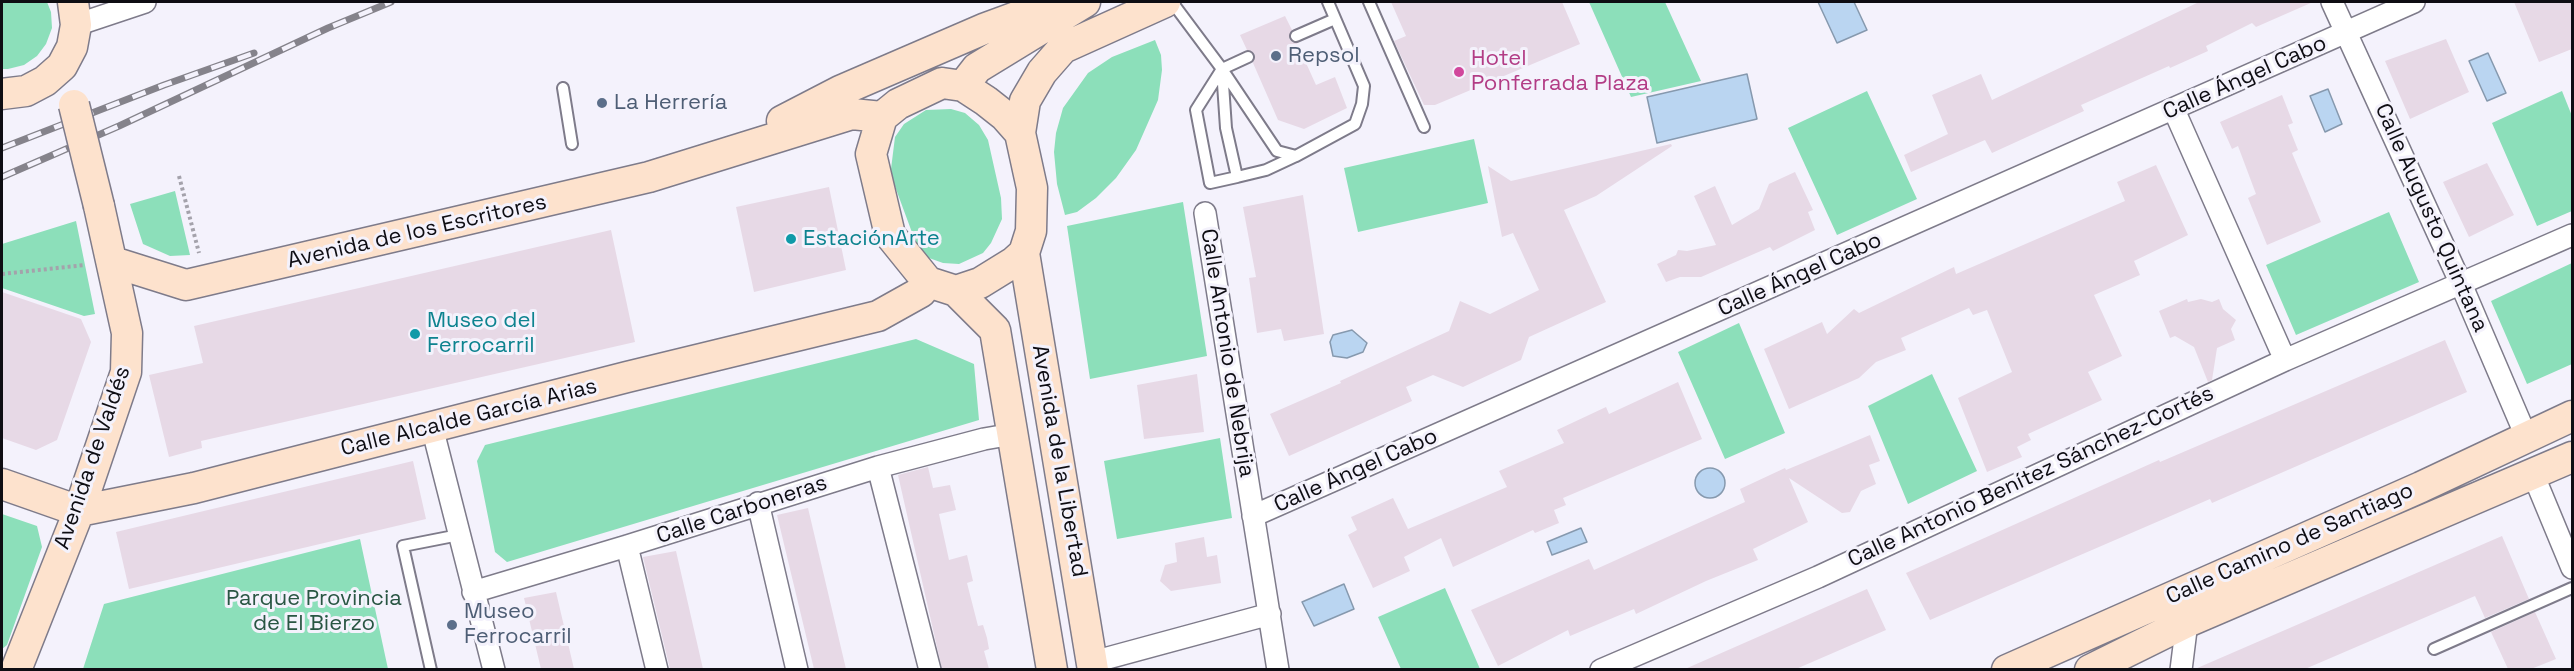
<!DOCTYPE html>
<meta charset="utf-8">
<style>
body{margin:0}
#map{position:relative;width:2574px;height:671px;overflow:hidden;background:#f4f2fc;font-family:"Space Grotesk",sans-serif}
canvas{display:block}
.frame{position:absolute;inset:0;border:3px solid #0e0d13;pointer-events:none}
</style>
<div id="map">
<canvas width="2574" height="671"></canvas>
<div class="frame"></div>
</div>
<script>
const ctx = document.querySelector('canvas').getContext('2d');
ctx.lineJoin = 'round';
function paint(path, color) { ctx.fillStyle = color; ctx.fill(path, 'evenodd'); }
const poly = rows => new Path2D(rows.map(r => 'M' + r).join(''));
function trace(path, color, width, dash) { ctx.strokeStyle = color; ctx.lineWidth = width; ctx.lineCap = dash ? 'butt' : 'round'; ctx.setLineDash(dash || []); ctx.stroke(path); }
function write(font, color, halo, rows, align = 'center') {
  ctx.font = font + ' "Space Grotesk",sans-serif'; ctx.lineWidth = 6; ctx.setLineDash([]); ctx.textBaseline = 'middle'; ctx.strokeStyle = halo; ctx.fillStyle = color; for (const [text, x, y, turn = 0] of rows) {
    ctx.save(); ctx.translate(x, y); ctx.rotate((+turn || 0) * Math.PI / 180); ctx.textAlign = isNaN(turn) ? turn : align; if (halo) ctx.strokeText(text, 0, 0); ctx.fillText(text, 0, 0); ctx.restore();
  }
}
paint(poly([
 [2,2,47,2,51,12,52,28,46,44,37,56,24,65,8,69,2,69],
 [1589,2,1665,2,1701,81,1631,97],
 [1155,40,1161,55,1162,70,1158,100,1136,150,1116,178,1096,198,1077,212,1065,215,1057,184,1054,152,1056,133,1063,108,1088,73,1112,57],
 [1867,91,1917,199,1837,235,1788,128],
 [2562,91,2572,116,2572,211,2537,226,2492,123],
 [951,109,965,113,979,125,988,140,1001,198,1002,219,991,243,983,253,959,264,943,263,929,258,917,246,893,181,891,169,895,137,904,124,926,110],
 [1474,139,1488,203,1358,232,1344,168],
 [175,191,190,255,170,256,143,244,130,204],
 [1183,202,1207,356,1090,379,1067,226],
 [2389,212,2419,282,2296,335,2266,265],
 [76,221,95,314,84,316,2,288,2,244],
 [2572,263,2572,364,2527,384,2491,301],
 [1739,323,1785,433,1725,459,1678,352],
 [916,339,974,364,979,420,507,562,495,552,477,461,485,445],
 [1932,374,1977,471,1908,504,1868,406],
 [1220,438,1232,518,1117,539,1104,461],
 [2,514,37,526,42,547,7,645,2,649],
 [360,539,388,669,83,669,104,604],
 [1445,588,1480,669,1401,669,1378,617]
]), '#8cdfba');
const water = poly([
 [1818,2,1854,2,1867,30,1837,43,1818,2],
 [2488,53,2506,93,2487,101,2469,61,2488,53],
 [1747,74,1757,119,1657,143,1647,97,1747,74],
 [2328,89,2342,124,2325,132,2310,96,2328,89],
 [1352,330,1367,343,1363,352,1347,358,1333,356,1330,342,1333,335,1352,330],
 '1695 483a15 15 0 1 1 30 0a15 15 0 1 1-30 0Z',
 [1581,528,1587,542,1552,555,1547,542,1581,528],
 [1344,584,1354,609,1314,626,1302,602,1344,584]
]);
paint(water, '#bad5f1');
trace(water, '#8699ae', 1.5);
paint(poly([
 [1391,2,1562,2,1580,44,1435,105,1424,105,1394,41,1406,36],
 [2199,2,2313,2,2256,27,2252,23,2206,46,2208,51,2170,68,2169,66,2081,105,2084,111,1992,153,1985,140,1911,172,1904,155,1948,134,1932,95,1981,74,1992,100],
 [2514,2,2572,2,2572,49,2539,62],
 [1285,16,1292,30,1289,38,1292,42,1297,43,1316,85,1335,77,1347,108,1304,129,1278,120,1253,63,1255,54,1247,50,1240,35],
 [2446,39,2469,92,2410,119,2385,61],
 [2282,95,2293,123,2288,125,2298,150,2292,153,2321,222,2267,245,2248,198,2256,194,2238,146,2232,149,2220,122],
 [1671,144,1672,146,1596,196,1564,210,1606,302,1529,337,1521,360,1463,387,1433,375,1406,387,1412,401,1289,456,1270,414,1341,383,1340,381,1449,331,1460,301,1490,314,1539,290,1513,233,1502,237,1488,166,1511,181],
 [2487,163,2514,215,2469,237,2443,182],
 [2156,165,2188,235,2134,261,2140,275,2094,295,2122,356,2088,372,2102,400,2028,434,2031,440,2017,447,2022,457,1987,472,1958,398,2012,372,1987,310,1973,315,1969,308,1901,338,1906,350,1876,362,1859,378,1789,409,1764,349,1822,322,1827,334,1854,309,1859,313,1954,267,1956,274,2125,201,2117,182],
 [1795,172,1813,210,1808,212,1815,230,1773,251,1770,247,1701,277,1680,277,1666,282,1657,264,1676,255,1678,250,1687,251,1716,245,1694,196,1715,186,1732,225,1759,209,1769,184],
 [829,187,846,270,754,292,736,207],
 [1303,195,1324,334,1284,341,1281,329,1257,333,1249,278,1256,277,1243,207],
 [611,230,635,342,201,441,202,448,169,457,149,375,203,363,194,326],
 [2,292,81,319,91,342,57,440,36,450,2,438],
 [2187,299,2188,302,2201,299,2212,302,2219,299,2223,309,2236,320,2231,329,2235,340,2217,348,2212,380,2208,382,2194,347,2175,336,2170,338,2159,311],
 [2445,340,2467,392,2212,503,2210,499,1930,620,1906,573,2159,460,2160,462],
 [1197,374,1204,432,1144,439,1137,385],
 [1678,382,1702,439,1563,498,1566,505,1554,510,1559,523,1535,533,1533,530,1453,567,1441,538,1404,557,1410,571,1373,588,1348,535,1357,530,1351,517,1393,498,1408,529,1507,487,1499,471,1564,443,1557,430,1606,407,1609,414],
 [1870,435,1880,461,1869,465,1876,484,1861,491,1850,512,1842,513,1789,478,1808,522,1753,549,1758,560,1706,581,1636,614,1634,609,1570,636,1568,630,1498,666,1471,610,1589,559,1594,570,1745,502,1740,489,1785,468,1786,470],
 [413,461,426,519,129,589,116,532],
 [928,467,933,488,950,485,956,510,939,514,949,560,967,555,973,581,967,583,978,626,983,625,987,638,989,649,984,651,989,669,942,669,898,475],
 [808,508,846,669,814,669,777,515],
 [2502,536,2529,599,2485,618,2475,596,2305,669,2195,669],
 [1204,537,1207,557,1217,555,1221,583,1171,591,1160,581,1165,565,1177,562,1175,543],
 [676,551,703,669,670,669,643,557],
 [1867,589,1886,630,1796,669,1685,669],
 [556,592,574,669,541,669,524,598],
 [2535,612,2556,659,2531,669,2508,669,2491,632]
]), '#e7d9e6');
const lane = poly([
 [1172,2,1222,69],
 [1369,2,1424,127],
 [1296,36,1335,19],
 [563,88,572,144],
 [1296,156,1266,170,1237,177,1226,128,1222,69,1277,151,1296,156,1355,124,1362,104,1364,86,1328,2],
 [1237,177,1210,183,1196,110,1222,69,1248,57],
 [2434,649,2572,588],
 [431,670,403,546,459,535]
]);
const street = poly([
 [2332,2,2461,284,2526,436],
 [76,25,145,2],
 [2174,110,2285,360],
 [1205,213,1278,670],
 [432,427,494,670],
 [878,467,930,670],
 [2533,474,2572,568],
 [758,503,797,670],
 [1253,516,2414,2],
 [627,546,657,670],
 [473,592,627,546,878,467,984,439,1013,434],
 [1093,662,1270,614],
 [1601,670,1818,577,2285,360,2572,235],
 [2181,670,2187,622]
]);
const secondary = poly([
 [942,83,963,86,986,101,1005,116,1020,133,1032,188,1031,231,1024,253,1014,262,980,283,956,291,928,282,890,235,871,154,882,117,898,104,942,83],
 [963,86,977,68,1085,2],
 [2,94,26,91,45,81,62,66,72,47,76,25,73,2],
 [782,121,840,91,986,28,1057,2],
 [1020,133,1025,101,1042,72,1063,48,1165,2],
 [1024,253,1093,670],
 [113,262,186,285,649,177,852,114,882,117],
 [956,291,995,330,1052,670],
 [2,484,79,511,194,488,627,377,878,316,921,292,928,282],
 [16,670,79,511,126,372,127,333,99,206],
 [2007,670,2421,487,2572,416],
 [2090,670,2187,622,2572,457]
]);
trace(lane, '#7e7b8a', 14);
trace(street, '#7e7b8a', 24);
trace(secondary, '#7e7b8a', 33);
trace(poly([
 [179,176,199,253],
 [2,274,85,265]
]), '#a4a2ab', 4, [3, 3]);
trace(lane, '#fff', 10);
trace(street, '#fff', 21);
trace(secondary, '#fde2cd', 30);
const rail = poly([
 [2,148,164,85,254,53],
 [2,177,119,126,328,28,391,2]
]);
trace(rail, '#85838b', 7);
trace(rail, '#f4f2fc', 4.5, [14]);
const secondaryBridge = poly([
 [74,105,99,206]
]);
trace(secondaryBridge, '#7e7b8a', 33, []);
trace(secondaryBridge, '#fde2cd', 30);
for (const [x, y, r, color] of [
 [1276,56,6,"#5c6f8a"],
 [1459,72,6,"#d1479c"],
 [602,103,6,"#5c6f8a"],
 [791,239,6,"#0f9aa8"],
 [415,334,6,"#0f9aa8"],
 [452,625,6,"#5c6f8a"]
]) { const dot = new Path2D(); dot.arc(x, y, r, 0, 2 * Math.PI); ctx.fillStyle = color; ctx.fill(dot); trace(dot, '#f4f2fc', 2); }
write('22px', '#4e5e75', '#f4f2fc', [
 ["Repsol",1288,56],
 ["La Herrería",614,103],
 ["Museo",464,612],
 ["Ferrocarril",464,637]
], 'left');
write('22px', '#b23c85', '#f4f2fc', [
 ["Hotel",1471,59],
 ["Ponferrada Plaza",1471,84]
], 'left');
write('22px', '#0e0d13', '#f4f2fc', [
 ["Calle Ángel Cabo",2245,78,-24],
 ["Calle Augusto Quintana",2431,218,66],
 ["Avenida de los Escritores",417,232,-13],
 ["Calle Ángel Cabo",1800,275,-24],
 ["Calle Antonio de Nebrija",1227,353,81],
 ["Calle Alcalde García Arias",469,418,-14],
 ["Avenida de Valdés",93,458,-71],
 ["Avenida de la Libertad",1059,461,80],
 ["Calle Ángel Cabo",1356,471,-24],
 ["Calle Antonio Benítez Sánchez-Cortés",2031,477,-25],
 ["Calle Carboneras",742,510,-18],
 ["Calle Camino de Santiago",2290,544,-24]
]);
write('22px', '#0d838f', '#f4f2fc', [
 ["EstaciónArte",803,239],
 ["Museo del",427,321],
 ["Ferrocarril",427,346]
], 'left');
write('22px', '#295643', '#f4f2fc', [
 ["Parque Provincia",314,599],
 ["de El Bierzo",314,624]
]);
</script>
